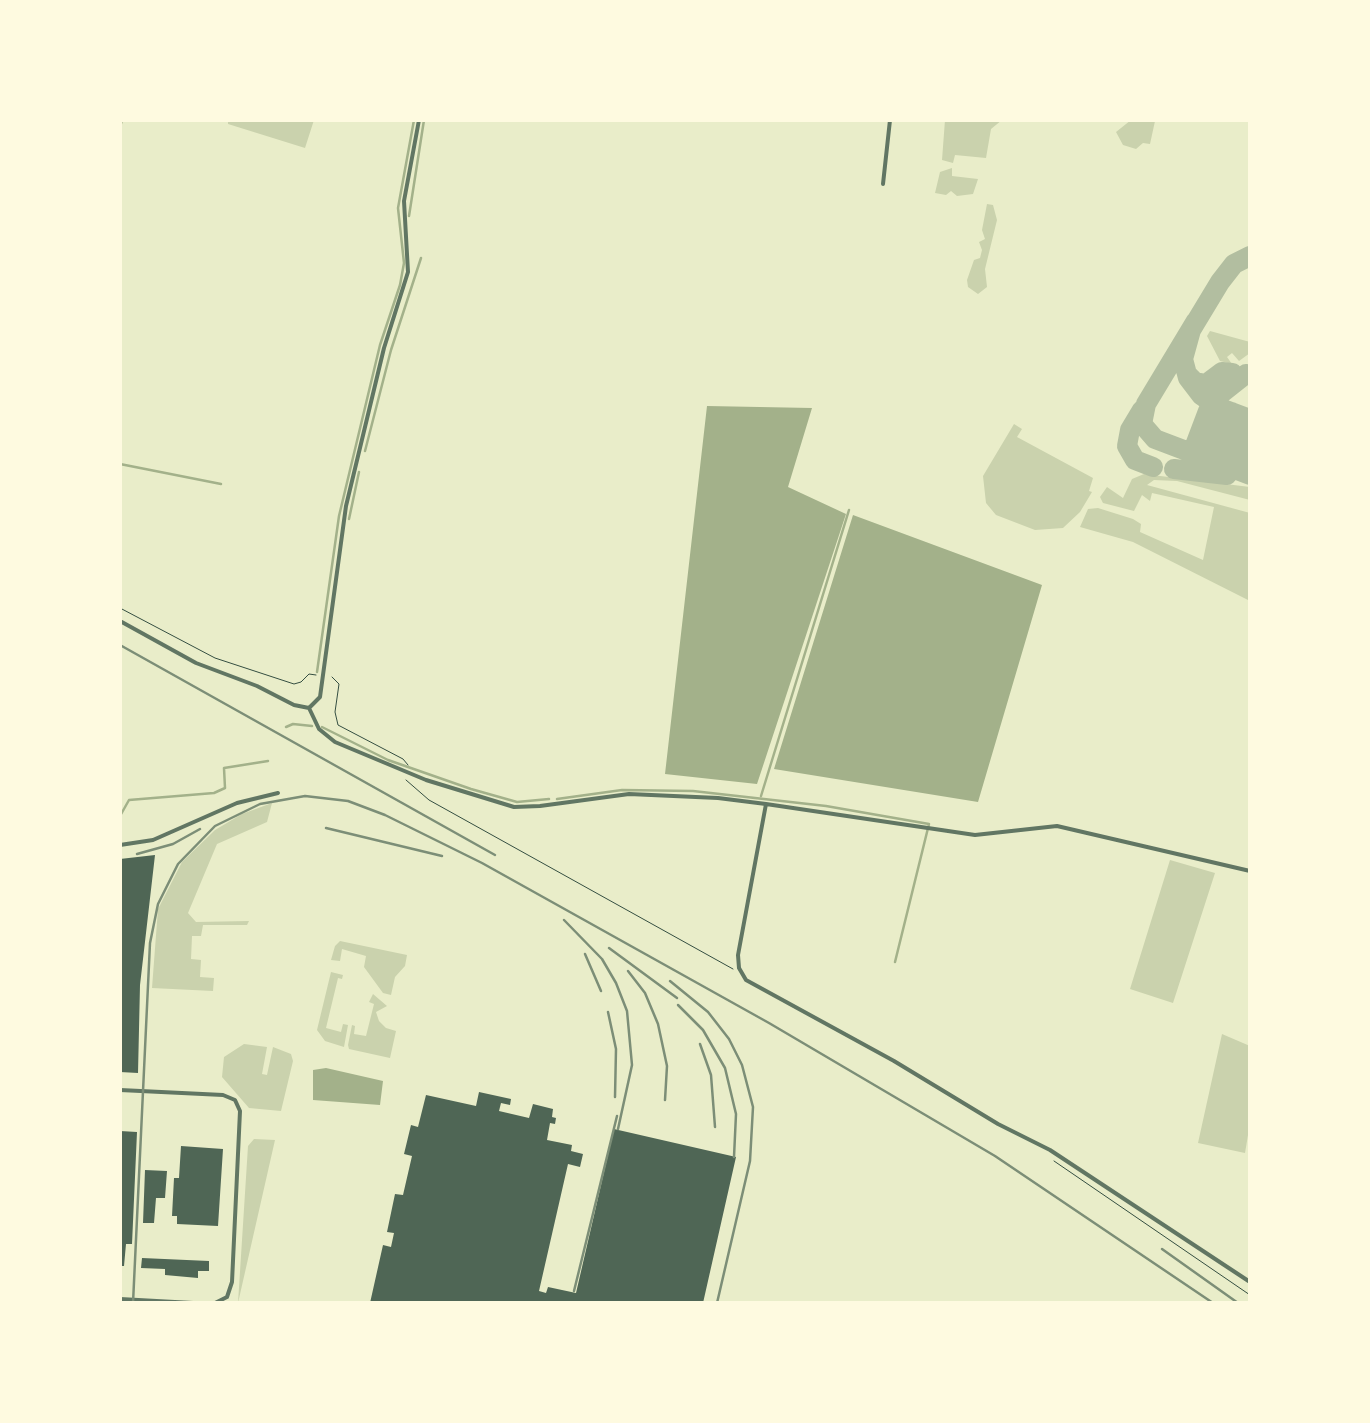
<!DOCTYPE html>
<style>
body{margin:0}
#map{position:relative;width:1370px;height:1423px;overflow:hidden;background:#e9edc9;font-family:"Fira Sans Condensed",sans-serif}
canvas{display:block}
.frame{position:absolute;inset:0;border:122px solid #fefae0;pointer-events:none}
</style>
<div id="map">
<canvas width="1370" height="1423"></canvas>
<div class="frame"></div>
</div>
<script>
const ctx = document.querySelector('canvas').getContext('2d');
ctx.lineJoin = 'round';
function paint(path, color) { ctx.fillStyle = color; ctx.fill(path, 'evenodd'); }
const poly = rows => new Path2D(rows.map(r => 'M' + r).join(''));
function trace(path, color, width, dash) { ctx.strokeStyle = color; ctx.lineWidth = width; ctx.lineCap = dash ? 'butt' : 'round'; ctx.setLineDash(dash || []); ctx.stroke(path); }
paint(poly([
 [228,120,314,120,305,148,228,124],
 [945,120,1002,120,991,129,986,158,955,155,953,163,942,160],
 [1131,120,1155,121,1150,144,1143,143,1136,149,1123,145,1116,132],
 [952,168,952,176,978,179,973,194,957,196,951,191,946,195,935,193,940,172],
 [987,204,993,205,997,220,985,269,987,287,978,294,968,287,967,280,974,260,980,258,982,250,979,242,985,239,982,230],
 [1210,331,1250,342,1250,353,1239,361,1232,353,1227,357,1232,364,1220,361,1207,336],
 [1014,424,1022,429,1017,437,1093,478,1089,491,1092,492,1080,512,1063,528,1035,530,996,515,986,503,983,476],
 [1144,474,1250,487,1250,500,1177,481,1154,480,1147,485,1250,513,1250,601,1133,542,1080,527,1088,509,1098,508,1133,519,1141,524,1140,532,1203,560,1214,507,1152,493,1150,501,1142,495,1134,511,1103,503,1100,497,1107,487,1123,498,1132,479],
 [272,803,267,822,217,844,188,913,196,922,249,921,247,925,203,925,201,936,192,936,191,959,201,960,200,977,214,978,213,991,152,988,158,909,182,862,215,830,242,814],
 [1170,860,1215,873,1173,1003,1130,989],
 [340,941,407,955,405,966,395,977,391,995,383,993,364,967,366,956,342,949,340,961,331,960,335,946],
 [331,972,343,975,342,979,338,978,326,1028,341,1032,343,1024,348,1025,344,1047,325,1041,317,1030],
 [373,994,387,1006,376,1012,379,1021,386,1028,396,1031,390,1058,349,1049,348,1045,352,1025,355,1026,354,1034,366,1036,374,1004,369,1002],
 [1222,1034,1250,1046,1250,1123,1245,1153,1198,1143],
 [244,1044,267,1047,262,1074,267,1075,273,1047,291,1054,293,1061,281,1111,249,1108,222,1077,224,1057],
 [254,1139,275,1140,238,1303,248,1146]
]), '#cad2ad');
paint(poly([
 [707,406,812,408,788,487,846,514,757,784,665,774],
 [853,515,1042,585,978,802,774,769],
 [326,1068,383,1081,380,1105,313,1100,313,1070]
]), '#a3b18a');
trace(poly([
 [120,127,122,120],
 [409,216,424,120],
 [365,451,391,350,421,258],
 [120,464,221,484],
 [349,519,359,472],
 [317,672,339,516,380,345,400,285,404,263,398,208,414,120],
 [286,727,293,724,312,726],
 [322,727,388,760,471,789,517,802,549,799],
 [761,796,849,510],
 [557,799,622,790,693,791,826,806,929,824,895,962],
 [120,816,129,800,214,793,225,788,224,768,268,761]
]), '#a3b18a', 2.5);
trace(poly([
 [1250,256,1234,264,1220,282,1191,330,1183,359,1188,378,1201,395,1218,407,1250,419],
 [1196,321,1146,404,1142,424,1155,439,1250,475],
 [1188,375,1195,382,1206,384,1222,372,1232,373,1234,382,1222,393,1246,374],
 [1142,410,1130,430,1127,446,1135,460,1153,467],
 [1204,456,1196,454,1194,448,1208,411,1218,407,1222,414],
 [1219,462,1211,459,1208,454,1222,416,1232,412,1237,419],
 [1235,466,1228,467,1223,457,1237,421,1244,417,1249,419],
 [1174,469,1227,475],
 [1246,473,1238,465,1250,432]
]), '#b2bea0', 20);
paint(poly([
 [155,855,140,985,138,1073,120,1072,120,859],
 [479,1092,511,1099,510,1105,501,1103,499,1111,529,1118,533,1104,553,1109,552,1117,556,1118,555,1124,550,1123,547,1140,572,1145,571,1151,583,1154,580,1167,568,1164,539,1291,546,1293,548,1287,576,1293,614,1129,736,1157,703,1303,370,1303,383,1245,391,1247,394,1233,387,1232,395,1194,403,1195,412,1156,404,1154,411,1125,418,1127,426,1095,476,1106],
 [120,1131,137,1132,132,1244,126,1244,124,1266,120,1266],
 [181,1146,223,1149,218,1226,177,1224,177,1216,172,1216,174,1178,179,1178],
 [145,1170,167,1171,165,1198,156,1198,154,1223,143,1223],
 [142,1258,209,1261,209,1271,198,1271,198,1278,165,1275,165,1269,141,1268]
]), '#4f6655');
trace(poly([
 [120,608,215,658,294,684,301,682,309,674,316,675],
 [332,677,339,684,335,712,338,725,403,759,408,765],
 [406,780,429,800,733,969],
 [1054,1161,1250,1295]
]), '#344e41', 1);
trace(poly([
 [883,184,890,120],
 [120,621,196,663,257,686,294,705,309,708],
 [309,708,319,729,335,742,426,780,514,807,540,806,629,794,718,798,766,804,738,955,739,968,746,980,894,1061,998,1124,1050,1150,1250,1282],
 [309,708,320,697,346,506,384,348,408,272,404,201,419,120],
 [766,804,975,835,1057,826,1250,871],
 [120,845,153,840,237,803,278,793],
 [120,1090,223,1095,235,1100,240,1111,232,1282,227,1297,215,1303],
 [120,1299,193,1303]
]), '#617663', 4);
trace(poly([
 [120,645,495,855],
 [326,828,442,856],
 [137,854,173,844,200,829],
 [564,920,602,959,616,983,627,1011,632,1065,618,1129],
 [609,948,677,998],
 [585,954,601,991],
 [628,971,645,993,658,1024,667,1066,665,1100],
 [670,981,708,1012,729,1039,742,1065,753,1107,750,1161,717,1303],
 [678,1005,703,1030,725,1068,736,1114,734,1157],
 [608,1012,616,1049,615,1097],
 [700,1044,711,1075,715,1127],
 [1162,1249,1238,1303],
 [574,1291,617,1116],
 [133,1303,150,943,158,904,178,864,215,826,260,804,305,796,348,801,385,815,482,863,769,1023,995,1156,1213,1303]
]), '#7c8e77', 2.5);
</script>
